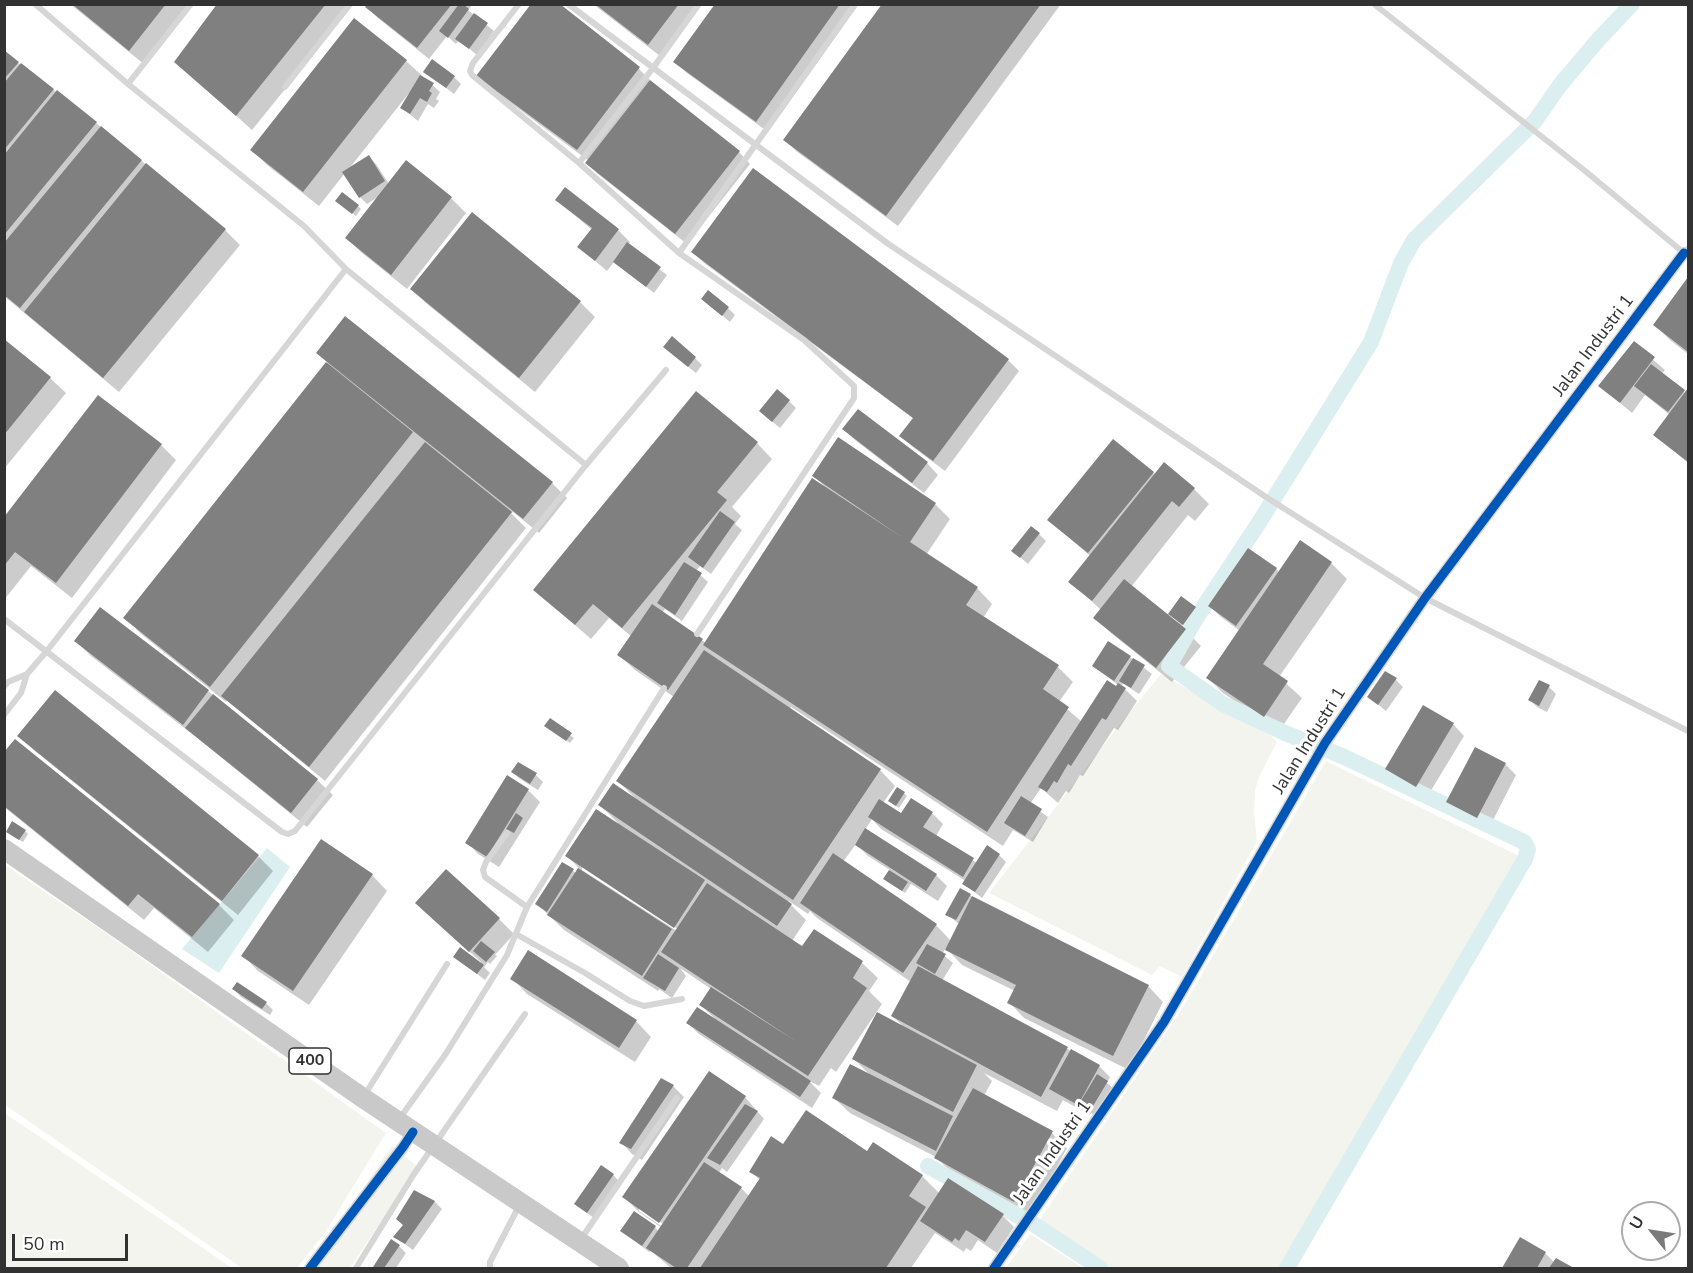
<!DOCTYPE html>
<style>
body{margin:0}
#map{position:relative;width:1693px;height:1273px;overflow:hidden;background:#fff;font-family:"Nunito Sans",sans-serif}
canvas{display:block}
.frame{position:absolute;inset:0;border:6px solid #323232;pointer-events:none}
.north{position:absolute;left:1621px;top:1201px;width:60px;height:60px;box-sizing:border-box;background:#fff;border:2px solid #adadad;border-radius:50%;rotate:300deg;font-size:16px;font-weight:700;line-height:24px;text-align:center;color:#323232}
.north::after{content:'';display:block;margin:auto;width:21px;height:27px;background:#7a7a7a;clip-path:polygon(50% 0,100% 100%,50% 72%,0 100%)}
.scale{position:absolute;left:12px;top:1234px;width:116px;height:27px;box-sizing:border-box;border:3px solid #323232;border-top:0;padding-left:8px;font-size:18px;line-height:21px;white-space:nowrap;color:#323232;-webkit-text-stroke:4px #fff;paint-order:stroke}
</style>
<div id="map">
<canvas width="1693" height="1273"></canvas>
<div class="frame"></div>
<div class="north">U</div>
<div class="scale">50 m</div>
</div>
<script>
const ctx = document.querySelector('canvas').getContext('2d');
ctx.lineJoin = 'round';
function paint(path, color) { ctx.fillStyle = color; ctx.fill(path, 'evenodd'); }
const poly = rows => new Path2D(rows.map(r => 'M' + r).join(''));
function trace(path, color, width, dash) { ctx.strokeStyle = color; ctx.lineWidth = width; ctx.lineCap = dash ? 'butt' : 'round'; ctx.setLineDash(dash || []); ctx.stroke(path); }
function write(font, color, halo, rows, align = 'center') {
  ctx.font = font + ' "Nunito Sans",sans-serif'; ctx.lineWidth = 6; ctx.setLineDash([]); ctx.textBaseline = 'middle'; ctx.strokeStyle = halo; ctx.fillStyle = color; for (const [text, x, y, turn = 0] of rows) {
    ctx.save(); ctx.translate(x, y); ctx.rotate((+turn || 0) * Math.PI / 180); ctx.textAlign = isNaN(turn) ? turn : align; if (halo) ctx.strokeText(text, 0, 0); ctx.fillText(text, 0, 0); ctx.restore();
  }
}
paint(poly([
 [1161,674,1270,735,1277,742,1259,777,1255,791,1254,812,1257,841,1182,977,1160,966,1152,975,989,893,1124,719],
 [1326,761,1519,856,1378,1097,1282,1268,1110,1268,1039,1221,1182,1009],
 [5,865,109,935,386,1133,326,1231,297,1268,242,1268,5,1105],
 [4,1113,49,1143,232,1268,5,1268],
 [392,1146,418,1167,350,1268,310,1268],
 [1030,1234,1083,1268,1006,1268]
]), '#f3f4ed');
paint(poly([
 [267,848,290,867,219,973,182,949]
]), '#dbeff1');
paint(poly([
 [70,4,194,4,145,65],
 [219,4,354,4,252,130,176,61],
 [369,4,473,4,468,10,494,31,477,55,459,40,456,44,447,36,429,59,378,18,367,7],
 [558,4,639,69,650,80,649,81,739,152,750,164,687,244,598,174,587,163,589,161,489,87],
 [593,4,699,4,660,56],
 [717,4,859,4,768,132,687,73,675,62],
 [884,4,1061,4,898,226,796,151,785,140],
 [354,20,406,61,440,92,436,99,439,101,434,108,428,104,418,121,402,108,410,94,409,93,348,170,369,157,376,164,389,184,406,162,451,198,466,213,407,289,362,253,347,238,378,197,367,204,360,197,345,173,319,206,267,165,252,149],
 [4,52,96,123,225,230,240,245,119,392,4,296],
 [425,72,454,77,461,84,454,94],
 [565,189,618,230,630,242,627,245,667,275,654,293,614,262,607,271,579,247,592,230,557,200],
 [340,204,358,206,361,209,356,216],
 [693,252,1008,360,1019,371,945,471,913,447,901,436,914,419,704,263],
 [1688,280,1688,354,1670,340,1655,325],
 [412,289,580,302,595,317,535,392,427,304],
 [703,299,728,308,735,315,730,322],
 [4,341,50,378,66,393,4,469],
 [1634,343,1665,370,1662,374,1686,394,1688,391,1688,463,1655,435,1670,415,1645,395,1632,413,1600,386],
 [318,353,552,483,567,498,539,533,513,512,511,513,526,528,325,781,227,700,226,702,140,633,125,617,328,363],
 [672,354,695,358,702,365,696,373],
 [789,401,796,408,780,428,768,418],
 [844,429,927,463,938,475,924,493,855,440],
 [757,443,772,459,732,507,741,516,735,524,742,530,711,574,700,566,696,571,708,582,682,621,665,609,662,613,706,643,825,487,814,476,935,504,950,519,926,555,977,588,992,604,983,618,1058,667,1073,682,1059,702,1082,722,1118,685,1094,666,1130,657,1152,674,1139,694,1124,684,1121,685,1137,701,1118,730,1114,728,1083,776,1080,775,1069,793,1066,791,1058,803,1041,788,1030,804,1048,817,1033,842,1013,830,1003,846,791,707,789,710,880,770,895,786,883,803,902,815,932,813,943,824,936,836,977,863,999,855,1006,862,982,898,964,884,966,881,881,829,872,819,865,830,936,875,947,886,938,901,911,884,905,893,888,882,885,879,890,870,868,856,856,844,843,862,936,925,951,941,959,924,947,914,970,895,974,899,1148,986,1163,1002,1129,1070,1024,1018,1009,1002,1015,991,962,965,946,948,942,954,953,963,942,981,1099,1066,1110,1077,1107,1083,1114,1089,1098,1117,1091,1113,1090,1115,1063,1100,1057,1111,984,1073,992,1081,984,1096,1052,1133,1067,1148,1030,1216,952,1173,936,1157,850,1113,834,1098,870,1075,854,1059,903,1026,892,1016,911,982,817,918,810,911,808,914,789,901,788,902,806,920,792,941,803,948,814,931,862,963,878,978,869,991,882,1004,836,1072,831,1068,819,1086,808,1080,821,1093,812,1108,699,1034,688,1023,714,1018,701,1005,711,989,680,968,686,976,672,998,659,989,658,991,564,930,537,904,563,864,576,873,579,868,567,856,618,823,600,805,637,800,618,781,674,697,635,670,619,655,632,637,609,618,591,639,535,590],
 [582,866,681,931,680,933,582,870],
 [161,445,176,460,72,598,31,566,4,600,4,519],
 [1153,473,1194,489,1209,504,1195,521,1188,515,1131,587,1178,624,1179,623,1170,614,1182,598,1203,615,1191,631,1182,625,1181,626,1201,646,1172,682,1111,633,1095,618,1101,610,1070,581,1090,556,1049,520],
 [1039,534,1046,541,1028,564,1013,551],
 [1300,542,1331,563,1347,579,1279,677,1302,698,1279,731,1223,693,1208,678,1240,631,1221,617,1210,606,1276,569,1280,573],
 [76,641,208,691,317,780,333,795,307,827,196,737,91,656],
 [1396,680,1403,687,1386,711,1369,697],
 [1549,687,1556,694,1547,712,1537,707,1530,700],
 [550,720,574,738,570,743,550,729],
 [1453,724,1464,736,1427,797,1398,780,1387,769],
 [19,736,258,856,273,871,238,915,35,751],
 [4,754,219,905,234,920,208,952,154,908,144,920,4,807],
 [1505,764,1516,775,1489,828,1459,813,1448,802],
 [1459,807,1484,820,1483,823,1459,811],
 [513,772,536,775,543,782,538,790,520,779],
 [508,777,528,790,540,802,499,867,478,854,467,842],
 [904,793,907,796,899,808,893,804],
 [25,831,28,834,23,842,11,835],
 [372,875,387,891,309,1005,258,971,243,955],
 [432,918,499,919,514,934,495,955,497,956,490,964,488,962,484,967,490,973,485,980,455,957,480,964,481,962],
 [512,978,636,1021,651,1037,635,1062,527,994],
 [234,989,266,1003,273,1010,270,1015,241,997],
 [673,1086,684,1097,642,1160,632,1154,621,1142],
 [745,1097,764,1119,727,1172,722,1168,719,1173,741,1188,750,1197,760,1180,751,1172,783,1146,867,1153,922,1176,939,1193,1003,1216,1014,1227,997,1253,978,1240,971,1251,966,1248,964,1252,935,1233,911,1268,671,1268,651,1251,649,1252,622,1231,655,1227,659,1232,662,1228,639,1212,624,1197],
 [639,1207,666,1226,664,1228,639,1211],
 [613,1175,620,1182,595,1219,576,1204],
 [415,1192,435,1202,442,1209,413,1250,395,1237,404,1226],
 [1521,1239,1545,1253,1555,1263,1556,1260,1571,1268,1504,1268],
 [399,1246,406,1253,396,1268,377,1268,375,1266]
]), '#0003');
trace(poly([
 [928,1166,1035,1225,1100,1268],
 [1287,1268,1525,859,1528,849,1524,842,1342,756,1285,733,1223,704,1169,666,1195,620,1260,521,1371,342,1401,263,1414,240,1535,121,1560,85,1598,40,1632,4]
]), '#dbeff1', 16);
paint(poly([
 [72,4,166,4,129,51],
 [217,4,326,4,236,116,174,62],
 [367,4,452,4,417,48,365,7],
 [459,4,463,4,469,9,448,38,439,31],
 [531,4,560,4,640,67,577,150,476,76],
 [595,4,679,4,648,45],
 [715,4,840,4,756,122,673,62],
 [882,4,1041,4,886,216,783,140],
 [474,13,488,23,469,49,455,39],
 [354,18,407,60,303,192,250,150],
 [4,50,19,62,4,79],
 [432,59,455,76,446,88,423,72],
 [21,63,54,89,4,150,4,83],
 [420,75,434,83,429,91,432,93,427,102,420,98,410,114,400,108],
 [650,80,740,151,675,234,585,163],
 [57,90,97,122,4,235,4,155],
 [101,126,142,160,20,308,4,295,4,243],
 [369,155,385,181,359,198,342,172],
 [406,160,452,197,391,275,345,238],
 [146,163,226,229,103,378,24,312],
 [753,168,1009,359,933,461,899,436,913,418,691,252],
 [565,187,619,229,595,261,577,247,592,228,555,200],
 [342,192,359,205,352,214,335,201],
 [472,212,581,301,519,378,410,289],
 [627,242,661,267,646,287,613,262],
 [1688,277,1688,352,1653,325],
 [708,290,729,307,722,316,701,299],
 [345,316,553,482,523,519,316,353],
 [672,336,696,357,688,367,663,347],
 [4,339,51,377,4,435],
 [1634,341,1655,357,1620,403,1598,386],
 [326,362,413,432,210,687,123,618],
 [1651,364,1685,390,1668,412,1634,386],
 [1688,388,1688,462,1653,435],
 [777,389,790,400,772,422,759,411],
 [696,391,758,442,717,492,727,500,622,628,593,604,575,625,533,590],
 [98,395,162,444,56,583,15,552,4,566,4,517],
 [858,409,928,462,912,483,842,429],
 [838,437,936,503,910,542,978,587,966,605,1059,665,1043,689,1069,707,987,832,703,645,812,478,903,538,812,476],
 [1113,439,1154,472,1088,553,1047,520],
 [425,442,512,512,309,767,221,696],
 [1164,462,1195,488,1179,507,1172,501,1092,601,1068,582],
 [720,511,735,522,703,568,688,557],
 [1031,526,1040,533,1020,558,1011,551],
 [1300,540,1332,562,1263,664,1288,681,1264,717,1206,678],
 [1248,548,1277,568,1236,626,1208,606],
 [684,562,702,573,675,615,657,603],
 [1124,579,1186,629,1156,668,1093,618],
 [1181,596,1196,607,1183,625,1168,614],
 [652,604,703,639,668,690,617,655],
 [100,607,209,690,183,725,74,641],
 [1108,641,1131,656,1114,681,1092,666],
 [704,650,881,769,793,900,616,781],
 [1133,658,1145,665,1131,688,1119,681],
 [1385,671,1397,678,1378,705,1367,697],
 [1107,680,1116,686,1118,683,1126,688,1106,720,1102,718,1071,766,1068,764,1057,783,1054,781,1047,792,1038,787],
 [1539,680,1550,685,1539,706,1528,700],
 [55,690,259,855,222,901,17,736],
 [213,694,318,779,291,813,185,728],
 [1423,705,1454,723,1416,787,1385,769],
 [550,718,572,733,566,741,544,726],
 [15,739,220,904,192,937,138,894,128,906,4,806,4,752],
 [1475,747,1506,763,1477,818,1446,802],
 [518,762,537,773,530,784,511,772],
 [507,775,529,789,487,857,465,843],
 [613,783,792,904,777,926,598,805],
 [897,787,905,792,896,806,888,801],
 [1021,796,1042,809,1025,836,1004,823],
 [911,798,933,812,923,827,974,858,963,877,868,817,879,799,901,813],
 [596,809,705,880,674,928,565,856],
 [516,813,523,818,514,833,506,829],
 [12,821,26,830,19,840,6,832],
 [865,828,937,874,926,891,855,845],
 [321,839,373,874,293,991,241,956],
 [987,845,1000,854,975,892,962,884],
 [833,853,937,924,903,973,800,903],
 [562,862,574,869,547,912,535,904],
 [578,868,672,929,642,976,547,915],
 [446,869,500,918,469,952,415,903],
 [889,870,908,882,902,891,883,879],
 [707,883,802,946,814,929,863,961,853,978,867,988,808,1076,699,1005,711,987,797,1042,661,952],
 [960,888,971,894,956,920,945,915],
 [972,896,1149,985,1113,1056,1007,1003,1016,985,945,950],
 [481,941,495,952,486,962,473,951],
 [927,944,946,954,935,974,916,963],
 [460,947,484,965,477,974,453,957],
 [528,950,637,1020,619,1048,510,979],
 [658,954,679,968,665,991,643,978],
 [918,966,1068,1047,1041,1097,891,1016],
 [237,982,267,1002,262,1009,232,989],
 [697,1007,811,1081,800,1097,686,1023],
 [877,1012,977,1065,953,1112,852,1059],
 [1071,1049,1100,1065,1078,1105,1049,1089],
 [850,1064,953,1116,936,1151,832,1098],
 [709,1071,746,1096,659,1223,622,1197],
 [1097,1074,1108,1081,1090,1111,1079,1104],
 [661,1078,674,1085,631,1149,619,1143],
 [973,1088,1053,1131,1014,1202,934,1158],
 [745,1104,758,1111,720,1165,707,1158],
 [806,1110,867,1151,873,1142,923,1175,909,1196,926,1207,886,1268,700,1268,760,1178,749,1172,771,1136,783,1144],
 [704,1162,742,1187,687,1268,676,1268,646,1248],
 [601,1165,614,1174,587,1213,574,1204],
 [948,1178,1004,1214,985,1242,966,1230,959,1241,955,1238,952,1242,920,1221],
 [414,1190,435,1201,405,1244,393,1237,403,1225,396,1219],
 [634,1211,656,1226,642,1246,620,1231],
 [1520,1237,1546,1252,1537,1268,1502,1268],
 [391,1239,400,1245,384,1268,375,1268,373,1267],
 [1556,1258,1574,1268,1549,1268]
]), '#808080');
trace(poly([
 [35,4,128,84,304,226,346,269,586,465],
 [519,4,473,63,470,71,472,75,579,163,679,253,804,340,854,386,854,398,697,634],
 [568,4,887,243,1266,497,1425,598,1688,731],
 [1374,4,1584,170,1684,253,1688,249],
 [128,84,191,4],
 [285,87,350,4],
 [579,163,653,68,699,4],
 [679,253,855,4],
 [4,619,282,832,288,834,295,831,586,465,666,370],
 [4,687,8,682,27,674,46,652,346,269],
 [4,715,21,693,27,674],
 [507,833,486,862,483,870,485,877,527,907],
 [516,934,585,973,630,1001,644,1006,682,999],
 [364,1096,447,964],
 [400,1118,445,1055,507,955,527,907,664,688],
 [581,1239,677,1098],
 [356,1268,414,1174,525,1014],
 [490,1268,490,1262,520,1204]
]), '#d6d6d6', 6);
trace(poly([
 [310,1268,403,1147,413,1132],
 [994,1268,1164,1022,1325,743,1425,598,1684,253]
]), '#d6d6d6', 12);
trace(poly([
 [4,849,363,1098,619,1268]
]), '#c9c9c9', 20);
trace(poly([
 [310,1268,403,1147,413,1132],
 [994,1268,1164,1022,1325,743,1425,598,1684,253]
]), '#0057b8', 9);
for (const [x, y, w] of [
 [310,1061,42]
]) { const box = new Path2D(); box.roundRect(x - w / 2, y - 13, w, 26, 4.5); ctx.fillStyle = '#fff'; ctx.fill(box); trace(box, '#323232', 1.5); }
write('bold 16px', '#323232', null, [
 ["400",310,1061]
]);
write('18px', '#323232', '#fff', [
 ["Jalan Industri 1",1594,346,-53],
 ["Jalan Industri 1",1310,741,-58],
 ["Jalan Industri 1",1053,1153,-55]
]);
</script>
